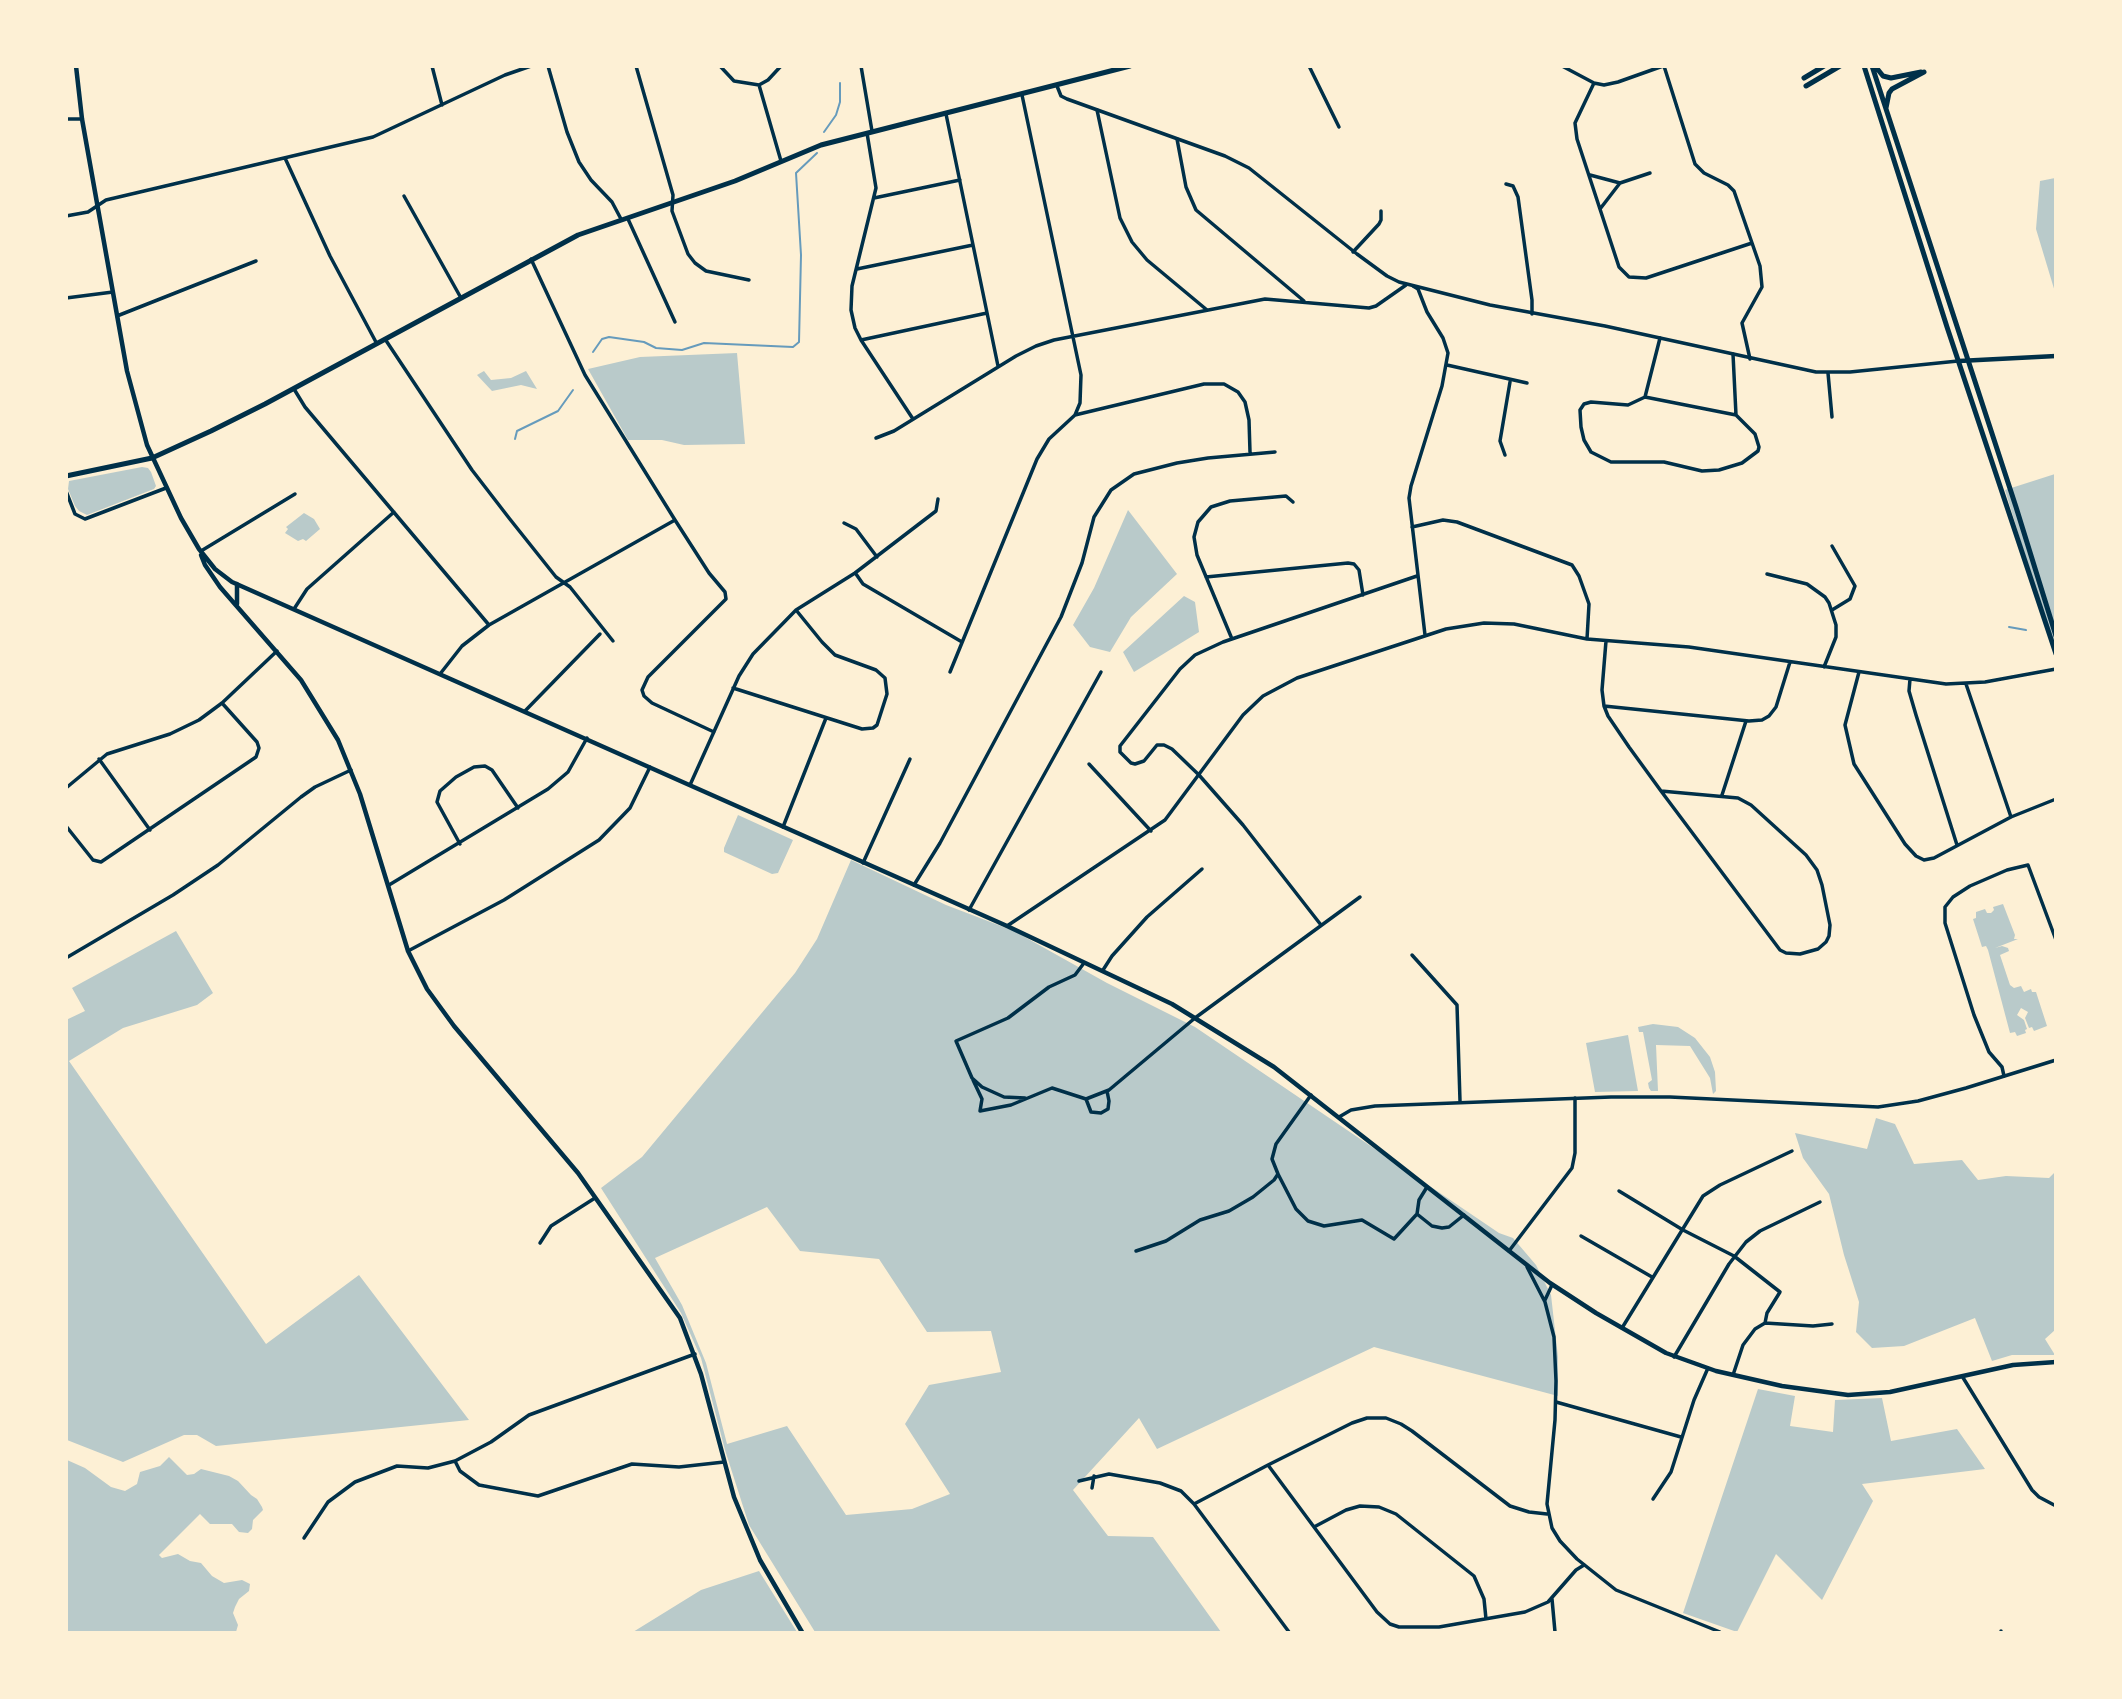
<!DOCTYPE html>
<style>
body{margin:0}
#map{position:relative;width:2122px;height:1699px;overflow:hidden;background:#fdf0d5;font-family:Roboto,sans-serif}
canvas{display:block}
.frame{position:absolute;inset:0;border:68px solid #fdf0d5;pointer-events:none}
</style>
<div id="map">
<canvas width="2122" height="1699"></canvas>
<div class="frame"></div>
</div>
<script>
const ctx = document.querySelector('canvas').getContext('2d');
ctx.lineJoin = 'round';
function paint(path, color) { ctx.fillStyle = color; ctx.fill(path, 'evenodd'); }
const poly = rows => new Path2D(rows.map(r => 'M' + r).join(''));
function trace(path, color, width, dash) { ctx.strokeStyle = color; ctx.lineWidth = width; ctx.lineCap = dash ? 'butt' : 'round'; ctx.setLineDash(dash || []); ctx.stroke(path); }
paint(poly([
 [2055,178,2056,178,2055,292,2036,229,2040,181],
 [737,353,745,444,684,445,662,440,628,440,588,369,640,357],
 [484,371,491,380,511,378,526,371,537,389,521,385,492,391,477,375],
 [142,467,148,468,151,472,156,486,154,489,87,515,79,511,75,506,68,489,69,481],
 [2055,474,2055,653,2005,490],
 [1128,510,1177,574,1131,617,1110,652,1090,647,1073,625,1094,588],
 [304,513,314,519,320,529,306,541,303,539,298,541,285,533,288,529,286,527],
 [1184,596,1195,602,1199,632,1134,672,1123,652],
 [738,815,793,840,778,873,772,874,724,852,724,848],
 [851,860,946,905,1014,931,1107,983,1195,1027,1499,1233,1513,1238,1536,1265,1551,1295,1558,1357,1558,1396,1374,1347,1157,1449,1139,1418,1073,1490,1108,1536,1153,1537,1221,1632,815,1632,749,1525,725,1450,701,1358,681,1313,601,1188,642,1157,795,973,817,939],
 [767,1207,800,1251,879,1259,927,1332,991,1331,1001,1372,929,1385,905,1424,950,1494,912,1509,846,1515,787,1426,727,1444,706,1363,682,1305,655,1258],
 [2003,904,2015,935,2014,939,2018,939,1995,948,2002,946,2008,948,2009,951,2000,955,2010,985,2014,988,2021,986,2024,992,2031,989,2032,992,2036,992,2047,1026,2034,1031,2032,1027,2029,1028,2025,1018,2028,1012,2021,1008,2017,1015,2024,1020,2027,1029,2025,1030,2026,1033,2017,1036,2015,1032,2010,1033,1988,950,1986,946,1982,947,1973,919,1976,918,1976,912,1985,909,1987,913,1991,913,1994,910,1993,907],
 [176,931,213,993,197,1005,123,1028,69,1061,266,1344,359,1275,469,1420,216,1446,197,1435,184,1435,123,1462,67,1440,66,1020,85,1011,72,988],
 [1653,1024,1678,1027,1695,1038,1710,1057,1715,1072,1716,1091,1713,1094,1710,1078,1690,1046,1656,1045,1658,1091,1651,1091,1649,1088,1648,1083,1652,1080,1643,1032,1639,1032,1638,1027],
 [1628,1035,1638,1091,1595,1092,1586,1043],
 [1876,1118,1895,1124,1914,1164,1962,1160,1978,1180,2006,1176,2049,1178,2055,1172,2055,1330,2045,1339,2055,1355,2012,1355,1992,1361,1975,1318,1904,1346,1872,1348,1856,1332,1859,1302,1844,1255,1829,1194,1803,1158,1795,1133,1867,1149],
 [1758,1389,1795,1396,1790,1426,1833,1432,1835,1400,1882,1398,1891,1441,1957,1429,1985,1469,1862,1484,1873,1501,1822,1600,1776,1554,1737,1632,1683,1613],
 [169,1457,187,1475,194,1474,201,1469,229,1476,238,1481,251,1495,257,1499,262,1507,263,1510,253,1520,252,1529,248,1533,239,1532,232,1524,210,1524,200,1514,159,1555,162,1558,178,1554,190,1561,201,1563,212,1576,224,1583,242,1580,250,1584,249,1591,239,1599,235,1607,233,1613,238,1625,236,1632,67,1632,67,1460,85,1468,111,1487,125,1491,137,1484,140,1472,160,1466],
 [759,1571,797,1632,633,1632,701,1590]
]), '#b9caca');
trace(poly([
 [824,132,836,115,840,102,840,83],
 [593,352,602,339,609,337,644,342,656,348,682,350,704,343,793,347,799,342,801,255,796,173,817,153],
 [515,439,517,431,558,411,573,390],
 [2009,627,2026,630]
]), '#669bbc', 2);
trace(poly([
 [432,66,442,105],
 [548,66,567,132,579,162,591,180,612,202,621,219],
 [636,66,673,195,672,211,688,254,695,263,706,271,749,280],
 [720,66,734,81,759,85,768,80,781,66],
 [861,66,872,131],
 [1309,66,1339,127],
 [1562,66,1594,83],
 [1663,66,1618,82,1604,85,1594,83,1575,123,1577,139,1619,267,1629,277,1646,278,1752,243],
 [1664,66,1695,164,1704,173,1728,185,1734,191,1760,266,1762,287,1742,323,1750,359],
 [759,85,781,161],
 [1097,110,1120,218,1132,242,1147,260,1207,310],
 [946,114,998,366],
 [66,119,82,119],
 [867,133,876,188,852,286,851,310,855,328,861,340,913,419],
 [1177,139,1186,187,1196,210,1304,301],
 [285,158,330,256,377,344],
 [1590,175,1620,183],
 [1506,184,1513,186,1518,197,1532,300,1532,314],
 [404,196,461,298],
 [874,198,960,180],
 [1600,209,1620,183,1650,173],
 [66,216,88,212,106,200,373,137,505,75,531,66],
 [628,219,675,322],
 [1353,252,1379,224,1381,220,1381,211],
 [531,259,585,375,675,520,709,573,725,592,726,599,648,677,642,690,644,696,652,703,714,732],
 [857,269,973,245],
 [1413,286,1418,289,1427,312,1443,338,1448,353,1442,386,1411,486,1409,498,1425,635],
 [66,298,113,292],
 [117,316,256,261],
 [385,339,472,470,509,518,556,577,570,587,613,641],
 [861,340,987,313],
 [1733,354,1736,415],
 [1447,365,1527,383],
 [1828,373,1832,417],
 [294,389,305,407,489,625,462,646,440,674],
 [1645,397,1736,415,1755,434,1759,447,1758,451,1742,463,1719,470,1702,471,1664,462,1611,462,1591,452,1584,440,1581,427,1580,410,1584,404,1591,402,1628,405,1645,397],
 [1645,397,1660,338],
 [1075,415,1204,384,1224,384,1238,392,1245,402,1249,420,1250,452],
 [876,438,894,431,1016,356,1036,346,1054,340,1265,299,1369,308,1376,306,1406,285],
 [1505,455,1500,441,1510,382],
 [66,491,75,514,85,519,166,488],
 [844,523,856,529,877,557],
 [1412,527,1443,520,1457,522,1572,565,1579,576,1589,604,1587,639],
 [201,551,295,494],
 [856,574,863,584,962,642],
 [1767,574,1807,584,1825,597,1829,603,1836,625,1836,637,1824,667],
 [1206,577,1348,563,1354,564,1359,570,1363,595],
 [294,609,307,589,394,512],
 [1832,610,1850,599,1855,586,1832,546],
 [489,625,675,520],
 [1232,639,1197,555,1194,537,1198,522,1211,507,1230,501,1286,496,1293,502],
 [1606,641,1602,690,1604,706,1608,716,1629,747,1661,791,1738,798,1751,805,1806,855,1817,870,1822,885,1830,925,1829,936,1826,942,1818,949,1800,954,1786,953,1780,950,1661,791],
 [950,672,1037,459,1049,439,1075,415,1080,403,1081,375,1022,95],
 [1859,672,1845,725,1854,764,1905,844,1916,856,1924,860,1934,858,2011,817,2056,799],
 [1910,679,1909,691,1916,715,1957,845],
 [1966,684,2011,817],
 [733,688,862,729,873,728,877,725,887,694,885,678,876,670,835,655,822,642,796,610],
 [1604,706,1749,721,1762,720,1769,716,1776,707,1790,662],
 [525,711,600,634],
 [99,759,150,830],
 [1089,764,1151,831],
 [690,785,739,676,753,654,796,610,855,573,936,511,938,499],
 [66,788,107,754,170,734,199,720,222,703,277,651],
 [1722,795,1746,721],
 [66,826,93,860,101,862,256,757,259,748,257,742,222,703],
 [783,827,826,718],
 [460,844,437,802,440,791,456,777,474,767,485,766,492,770,518,808],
 [863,863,910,759],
 [389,885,548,789,568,772,587,738],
 [914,885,940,843,1061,617,1082,563,1094,517,1111,490,1134,474,1177,463,1208,458,1275,452],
 [969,910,1101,672],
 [1321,925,1243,825,1199,775,1172,749,1164,745,1157,745,1144,761,1135,764,1131,763,1120,752,1120,746,1180,669,1195,655,1223,642,1417,576],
 [1007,926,1165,820,1243,715,1263,696,1297,678,1446,629,1484,623,1514,624,1587,639,1689,647,1946,684,1985,682,2056,669],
 [408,951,504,900,599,840,630,808,650,767],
 [1412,955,1457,1005,1460,1101],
 [66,958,173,895,218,865,301,797,315,787,351,770],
 [1103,970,1112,956,1147,917,1202,869],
 [2004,1076,2002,1067,1989,1052,1974,1015,1945,923,1945,907,1953,897,1970,886,2007,870,2028,865,2056,940],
 [973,1080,982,1099,980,1111,1011,1105,1052,1088,1086,1099],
 [1107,1091,1109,1101,1108,1109,1101,1113,1091,1112,1086,1099,1109,1090,1195,1018,1360,897],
 [1025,1098,1004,1097,982,1087,972,1078,956,1041,1008,1018,1049,987,1075,975,1084,963],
 [1278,1174,1296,1209,1308,1221,1324,1226,1362,1220,1394,1239,1417,1214,1419,1200,1427,1187],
 [1619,1191,1683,1230,1734,1256,1780,1292,1767,1313,1765,1323,1755,1329,1743,1345,1733,1375],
 [1417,1214,1432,1226,1442,1228,1449,1227,1464,1215],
 [1581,1236,1652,1277],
 [540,1243,551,1226,595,1198],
 [1136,1251,1166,1241,1200,1220,1229,1211,1253,1197,1274,1180,1278,1174,1272,1159,1276,1144,1311,1095],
 [1509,1251,1572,1168,1575,1153,1575,1098],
 [1765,1323,1813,1326,1832,1324],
 [1622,1328,1703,1196,1720,1185,1792,1151],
 [1674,1357,1729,1264,1746,1242,1760,1231,1820,1202],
 [1962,1376,2032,1490,2039,1497,2056,1506],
 [1556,1402,1681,1437],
 [455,1461,460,1471,479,1485,538,1496,632,1464,679,1467,724,1462],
 [1268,1465,1352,1423,1367,1418,1386,1418,1401,1424,1412,1431,1510,1506,1529,1512,1547,1514],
 [1079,1481,1109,1474,1160,1483,1181,1491,1194,1504,1289,1632],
 [1092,1488,1094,1476],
 [1653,1499,1671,1472,1694,1400,1708,1368],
 [1194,1504,1268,1465,1377,1612,1390,1624,1399,1627,1439,1627,1525,1612,1548,1602,1576,1570,1584,1565],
 [1314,1527,1346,1510,1360,1506,1379,1507,1396,1514,1474,1576,1484,1599,1486,1619],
 [304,1538,328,1502,355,1482,397,1466,428,1468,455,1461,491,1442,529,1415,695,1354],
 [1552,1599,1555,1632],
 [2001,1631,2001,1632]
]), '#003049', 3.5);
trace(poly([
 [1057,86,1061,96,1067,99,1225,156,1249,168,1357,254,1387,276,1399,282,1490,305,1605,326,1816,372,1850,372,1958,361],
 [1339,1117,1351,1110,1375,1106,1611,1097,1670,1097,1878,1107,1918,1101,1966,1088,2056,1060],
 [1527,1267,1545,1302,1554,1337,1556,1381,1555,1420,1547,1504,1552,1528,1560,1541,1577,1559,1616,1590,1720,1632],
 [1545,1300,1552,1285]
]), '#003049', 3.5);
trace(poly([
 [76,66,82,119,127,371,147,445,181,518,199,549,215,569,232,582,1007,926,1172,1004,1274,1067,1550,1283,1596,1313,1666,1353,1716,1371,1782,1386,1848,1395,1890,1392,2013,1365,2056,1362],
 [1959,361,2056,356],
 [201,555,205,565,220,587,301,680,338,740,360,794,408,951,427,989,454,1026,578,1173,680,1318,701,1374,734,1497,760,1560,802,1632],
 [237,584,237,604]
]), '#003049', 4.5);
trace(poly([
 [66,476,152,458,211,431,265,404,578,235,735,181,821,145,1130,66]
]), '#003049', 5);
trace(poly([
 [1864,66,1947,327,2056,654],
 [1872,66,2016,507,2056,636],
 [1875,66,1883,76,1891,78,1921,72],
 [1804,78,1824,66],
 [1806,86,1840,66],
 [1886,108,1889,93,1892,89,1924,72]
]), '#003049', 5);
</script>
